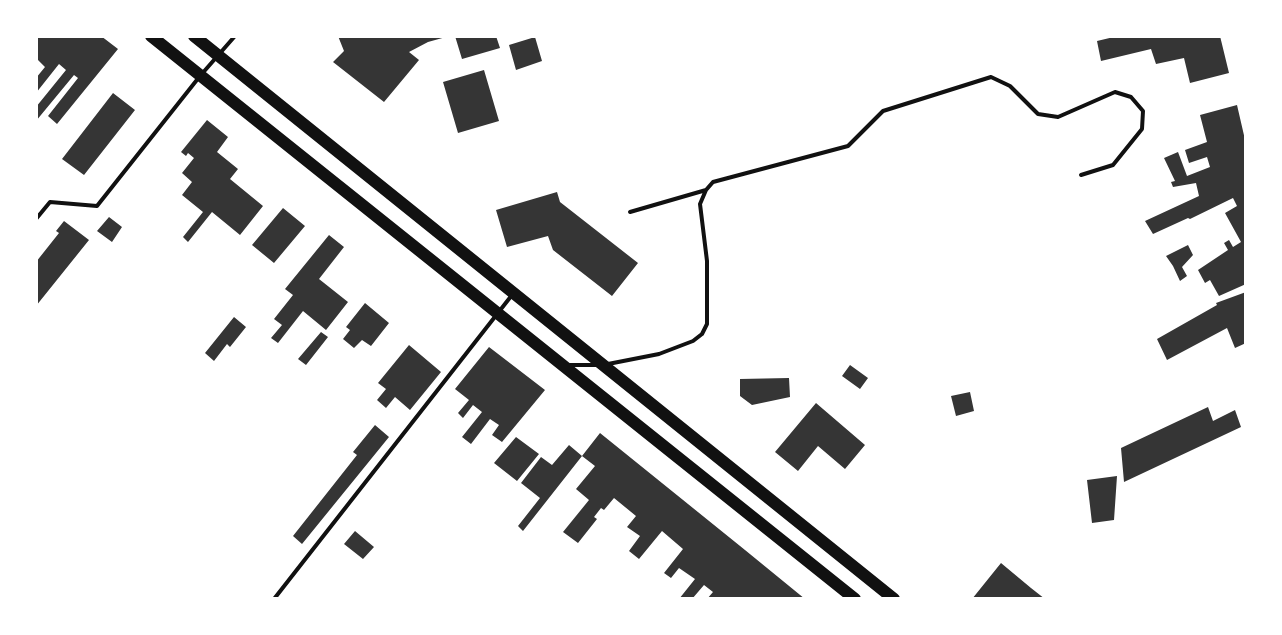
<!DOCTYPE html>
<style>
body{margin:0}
#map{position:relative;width:1282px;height:635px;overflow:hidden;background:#fff;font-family:Barlow,sans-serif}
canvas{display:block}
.frame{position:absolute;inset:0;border:38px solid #fff;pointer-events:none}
</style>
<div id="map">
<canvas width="1282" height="635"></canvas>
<div class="frame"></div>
</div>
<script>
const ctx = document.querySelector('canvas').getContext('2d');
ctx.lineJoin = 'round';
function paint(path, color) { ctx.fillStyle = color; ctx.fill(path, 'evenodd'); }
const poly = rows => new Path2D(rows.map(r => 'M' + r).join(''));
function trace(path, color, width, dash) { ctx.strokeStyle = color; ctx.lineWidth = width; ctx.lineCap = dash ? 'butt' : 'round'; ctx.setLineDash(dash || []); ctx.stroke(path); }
paint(poly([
 [36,36,101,36,118,49,57,124,48,116,78,78,74,75,36,121,36,107,66,70,59,64,36,93,36,78,45,67,38,60,36,62],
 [338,36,446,36,446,37,428,42,409,52,419,60,384,102,333,62,344,51],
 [455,36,496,36,500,48,462,59],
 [1118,36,1220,36,1229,73,1190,83,1184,58,1156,64,1151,49,1101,61,1097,41],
 [535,37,542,61,516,70,509,45],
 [484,70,499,121,458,133,443,82],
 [113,93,135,110,84,175,62,159],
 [1237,105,1246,144,1246,284,1219,296,1210,280,1205,283,1198,270,1228,250,1224,243,1229,240,1233,247,1241,242,1225,213,1237,206,1233,198,1190,219,1188,218,1153,234,1145,221,1199,196,1196,183,1173,187,1171,182,1175,181,1164,158,1178,152,1187,176,1210,167,1207,157,1189,163,1185,150,1207,142,1200,115],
 [207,120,228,137,217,152,238,169,230,179,263,206,240,235,212,212,188,242,183,237,203,212,182,195,192,182,182,173,194,158,188,153,186,156,181,152],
 [557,192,560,202,638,263,612,296,553,250,548,236,507,247,496,210],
 [283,208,305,226,274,263,252,245],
 [109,217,122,227,112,242,97,231],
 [64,221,89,240,36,306,36,262,59,233,56,231],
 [329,235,344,247,319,279,348,302,326,330,303,311,278,343,271,338,282,325,274,319,293,295,285,289],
 [1188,245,1193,255,1182,267,1187,276,1180,281,1173,266,1166,256],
 [1246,292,1246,343,1235,348,1227,328,1167,360,1157,339,1217,305,1216,303],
 [365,303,389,323,371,346,362,340,354,348,343,339,350,330,346,327],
 [234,317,246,327,230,347,227,344,214,361,205,353],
 [321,332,328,337,306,365,298,359],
 [409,345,441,372,410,410,395,397,386,408,377,400,386,389,378,383],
 [489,347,545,390,502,442,492,435,499,425,490,419,471,444,462,437,482,412,473,405,463,418,458,413,469,400,455,389],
 [850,365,868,378,860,389,842,376],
 [789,378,790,397,752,405,740,396,740,379],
 [970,392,974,411,956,416,951,396],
 [816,403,865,445,845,469,818,446,798,471,775,452],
 [1208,407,1213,421,1235,410,1241,427,1124,482,1121,448],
 [375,425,389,437,302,544,293,536,357,455,353,452],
 [600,433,745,550,805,599,721,599,719,597,707,599,713,592,704,585,692,599,679,599,695,579,679,568,671,578,664,573,683,549,662,531,639,559,629,551,640,536,627,527,636,516,614,498,604,510,601,508,594,517,597,519,578,543,563,532,589,500,576,489,595,466,582,456],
 [516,437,539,454,517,481,494,463],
 [569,445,582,456,523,531,518,526,540,498,521,483,541,457,552,465],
 [1117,476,1114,520,1092,523,1087,480],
 [355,531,374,547,363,559,344,544],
 [1001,563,1031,588,1045,599,972,599]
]), '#353535');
trace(poly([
 [630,212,706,190],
 [36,219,50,202,97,206,200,76,235,36],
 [608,364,659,354,693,341,702,334,707,324,707,261,700,204,706,190,713,182,848,146,883,111,991,77,1010,86,1038,114,1058,117,1115,92,1131,97,1143,111,1142,129,1113,165,1081,175],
 [568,365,596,365],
 [274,599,512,295]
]), '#111', 4);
trace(poly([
 [151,36,855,599],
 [194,36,894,599]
]), '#111', 12);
</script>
